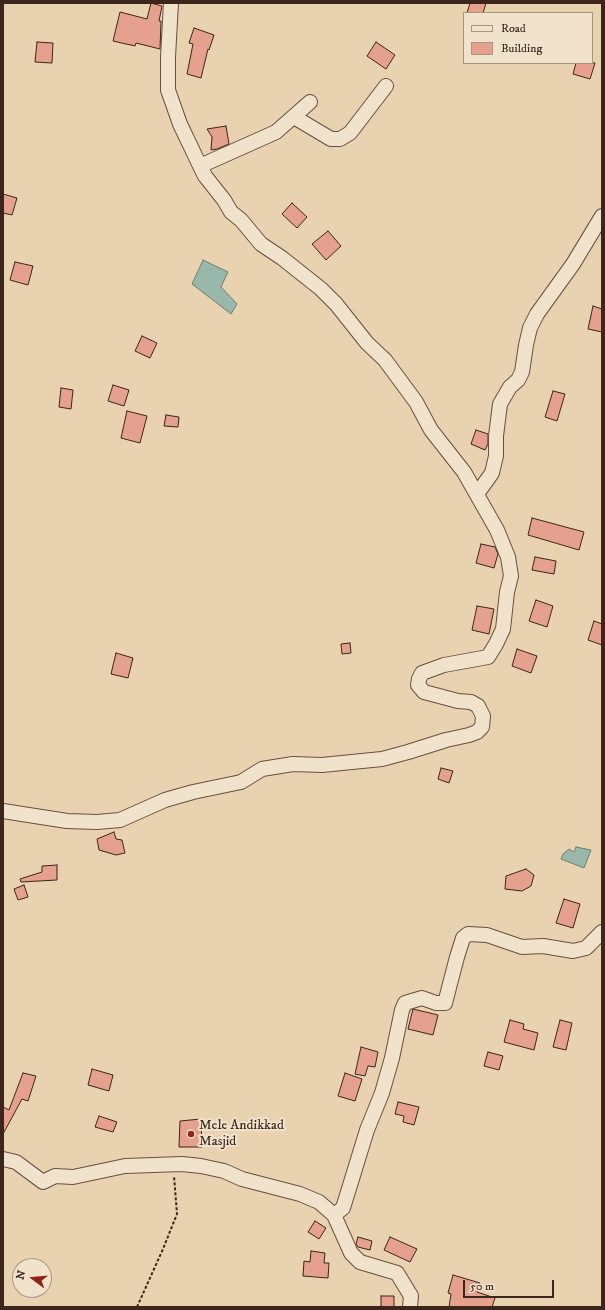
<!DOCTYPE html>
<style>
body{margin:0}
#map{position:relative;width:605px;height:1310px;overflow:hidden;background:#e9d2af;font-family:"IM FELL DW Pica",serif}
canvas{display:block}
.frame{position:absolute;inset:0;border:4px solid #3b251c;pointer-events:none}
.legend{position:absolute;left:463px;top:12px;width:130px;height:52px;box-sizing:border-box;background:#f1e2cb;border:1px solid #a89685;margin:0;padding:5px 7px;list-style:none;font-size:12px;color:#3b251c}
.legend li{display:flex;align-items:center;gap:8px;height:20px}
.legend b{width:20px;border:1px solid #a89685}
.north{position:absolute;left:12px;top:1258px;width:40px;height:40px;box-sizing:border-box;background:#f1e2cb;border:1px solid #a89685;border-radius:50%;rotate:286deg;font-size:11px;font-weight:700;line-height:16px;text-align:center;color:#3b251c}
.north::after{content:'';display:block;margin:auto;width:14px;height:18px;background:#8f2418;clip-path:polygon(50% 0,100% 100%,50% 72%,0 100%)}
.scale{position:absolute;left:463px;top:1280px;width:91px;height:18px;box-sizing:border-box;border:2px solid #3b251c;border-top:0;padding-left:5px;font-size:12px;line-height:14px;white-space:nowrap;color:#3b251c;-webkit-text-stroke:3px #f1e2cb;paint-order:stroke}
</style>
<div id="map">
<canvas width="605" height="1310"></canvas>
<div class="frame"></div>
<ul class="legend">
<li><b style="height:5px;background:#f1e2cb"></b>Road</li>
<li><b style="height:11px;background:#e5a18d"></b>Building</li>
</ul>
<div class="north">N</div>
<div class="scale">50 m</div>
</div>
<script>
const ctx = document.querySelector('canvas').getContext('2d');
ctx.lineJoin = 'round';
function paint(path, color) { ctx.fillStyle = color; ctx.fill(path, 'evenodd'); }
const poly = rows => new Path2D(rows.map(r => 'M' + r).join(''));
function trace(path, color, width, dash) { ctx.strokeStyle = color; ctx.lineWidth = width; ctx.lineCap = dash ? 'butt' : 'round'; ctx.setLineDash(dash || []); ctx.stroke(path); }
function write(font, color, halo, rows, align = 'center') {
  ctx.font = font + ' "IM FELL DW Pica",serif'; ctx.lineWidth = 4; ctx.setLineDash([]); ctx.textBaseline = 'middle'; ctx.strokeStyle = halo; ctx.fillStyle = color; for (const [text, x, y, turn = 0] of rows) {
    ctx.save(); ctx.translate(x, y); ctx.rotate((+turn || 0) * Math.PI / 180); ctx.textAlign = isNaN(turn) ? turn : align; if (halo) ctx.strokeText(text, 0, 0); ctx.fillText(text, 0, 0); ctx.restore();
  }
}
const water = poly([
 [203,260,228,272,221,287,237,304,231,314,192,284,203,260],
 [576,847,591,850,584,868,561,859,563,854,569,849,574,852,576,847]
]);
paint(water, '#97b8aa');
trace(water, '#727d71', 1);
const building = poly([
 [151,3,162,6,159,21,161,21,160,49,136,43,135,46,113,41,120,12,147,19,151,3],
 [470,3,486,3,483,13,467,13,470,3],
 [194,28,214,35,209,50,208,49,201,78,187,74,193,44,189,43,194,28],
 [37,42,53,43,52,63,35,62,37,42],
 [376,42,395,55,386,69,367,56,376,42],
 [576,63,595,63,590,79,573,74,576,63],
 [226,126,229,144,217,149,211,150,212,137,207,129,226,126],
 [3,194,17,198,12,215,3,213,3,194],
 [292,203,307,217,297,228,282,214,292,203],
 [328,231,341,246,326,260,312,244,328,231],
 [15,262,33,266,28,285,10,280,15,262],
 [593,306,602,309,602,332,588,329,593,306],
 [142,336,157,343,150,358,135,351,142,336],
 [113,385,129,390,124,406,108,401,113,385],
 [61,388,73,390,71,409,59,407,61,388],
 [553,391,565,394,557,421,545,417,553,391],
 [127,411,147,416,140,443,121,438,127,411],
 [166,415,179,417,178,427,164,426,166,415],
 [476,430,488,434,488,444,485,450,471,444,476,430],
 [532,518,584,532,579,550,528,535,532,518],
 [481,544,495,547,498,554,494,568,476,563,481,544],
 [535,557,556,561,554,574,532,570,535,557],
 [536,600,553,606,547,627,529,621,536,600],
 [477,606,494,609,489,634,472,630,477,606],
 [594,621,602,624,602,645,588,640,594,621],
 [350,643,351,653,342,654,341,644,350,643],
 [517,649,537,656,531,673,512,666,517,649],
 [116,653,133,658,128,678,111,674,116,653],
 [441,768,453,771,449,783,438,779,441,768],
 [114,832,116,839,122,840,125,853,116,855,99,850,97,839,114,832],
 [57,865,57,880,21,882,20,879,42,872,42,866,57,865],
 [526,869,534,875,531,886,522,891,505,889,506,876,526,869],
 [24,885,28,897,18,900,14,889,24,885],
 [564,899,580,904,573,928,556,923,564,899],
 [413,1009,438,1015,433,1035,408,1029,413,1009],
 [510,1020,524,1024,523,1029,538,1033,534,1050,504,1042,510,1020],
 [560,1020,572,1023,566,1050,553,1047,560,1020],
 [361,1047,378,1052,375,1067,368,1066,365,1076,355,1074,361,1047],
 [488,1052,503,1056,499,1070,484,1066,488,1052],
 [92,1069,113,1075,109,1091,88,1085,92,1069],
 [23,1073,36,1076,28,1101,22,1099,3,1134,3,1107,9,1110,23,1073],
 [345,1073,362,1079,355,1101,338,1096,345,1073],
 [398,1102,419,1107,414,1125,403,1122,404,1116,395,1114,398,1102],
 [99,1116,117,1122,113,1132,95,1127,99,1116],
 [201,1119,202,1147,179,1147,180,1121,201,1119],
 [315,1221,326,1228,319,1239,308,1232,315,1221],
 [358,1237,372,1241,370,1250,358,1247,356,1244,358,1237],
 [390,1237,417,1249,410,1262,384,1250,390,1237],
 [311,1251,325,1253,324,1263,329,1263,328,1278,303,1276,304,1261,310,1262,311,1251],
 [453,1275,480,1283,477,1292,495,1298,492,1307,449,1307,451,1294,448,1293,453,1275],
 [381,1296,394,1296,394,1307,381,1307,381,1296]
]);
paint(building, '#e5a18d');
trace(building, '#3b251c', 1);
const street = poly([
 [294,117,331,139,340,139,350,133,386,86],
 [200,166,276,132,310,102],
 [477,494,492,473,496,456,496,436,500,404,510,387,518,380,522,372,526,345,530,328,537,314,573,264,602,216],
 [3,811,67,821,97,822,120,820,165,800,193,792,241,782,262,769,293,764,322,765,382,759,408,752,446,740,469,735,477,732,482,727,483,716,478,706,471,702,458,701,424,692,418,685,419,679,422,673,444,665,488,657,496,644,503,629,507,592,511,576,508,557,497,530,464,472,431,430,416,402,385,360,367,343,336,304,321,289,282,258,261,244,241,220,231,212,224,200,205,176,200,166,180,124,168,90,168,57,171,3],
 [3,1159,16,1162,43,1182,55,1176,73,1177,125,1166,182,1164,201,1166,224,1171,242,1179,300,1194,319,1202,334,1215,343,1208,367,1130,382,1093,392,1058,402,1010,405,1003,422,998,436,1003,445,1003,457,957,463,938,468,934,487,935,522,947,543,946,573,951,586,948,602,932],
 [334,1215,351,1253,360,1262,397,1273,411,1296,410,1307]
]);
trace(street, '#665041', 16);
trace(poly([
 [137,1307,163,1249,177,1214,174,1176]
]), '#3b251c', 2, [3, 2]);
trace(street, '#f1e2cb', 14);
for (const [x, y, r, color] of [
 [191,1134,4,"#8f2418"]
]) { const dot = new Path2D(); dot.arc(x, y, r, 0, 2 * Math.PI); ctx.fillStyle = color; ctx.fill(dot); trace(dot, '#f1e2cb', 1.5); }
write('14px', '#3b251c', '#f1e2cb', [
 ["Mele Andikkad",199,1126],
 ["Masjid",199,1142]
], 'left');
</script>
